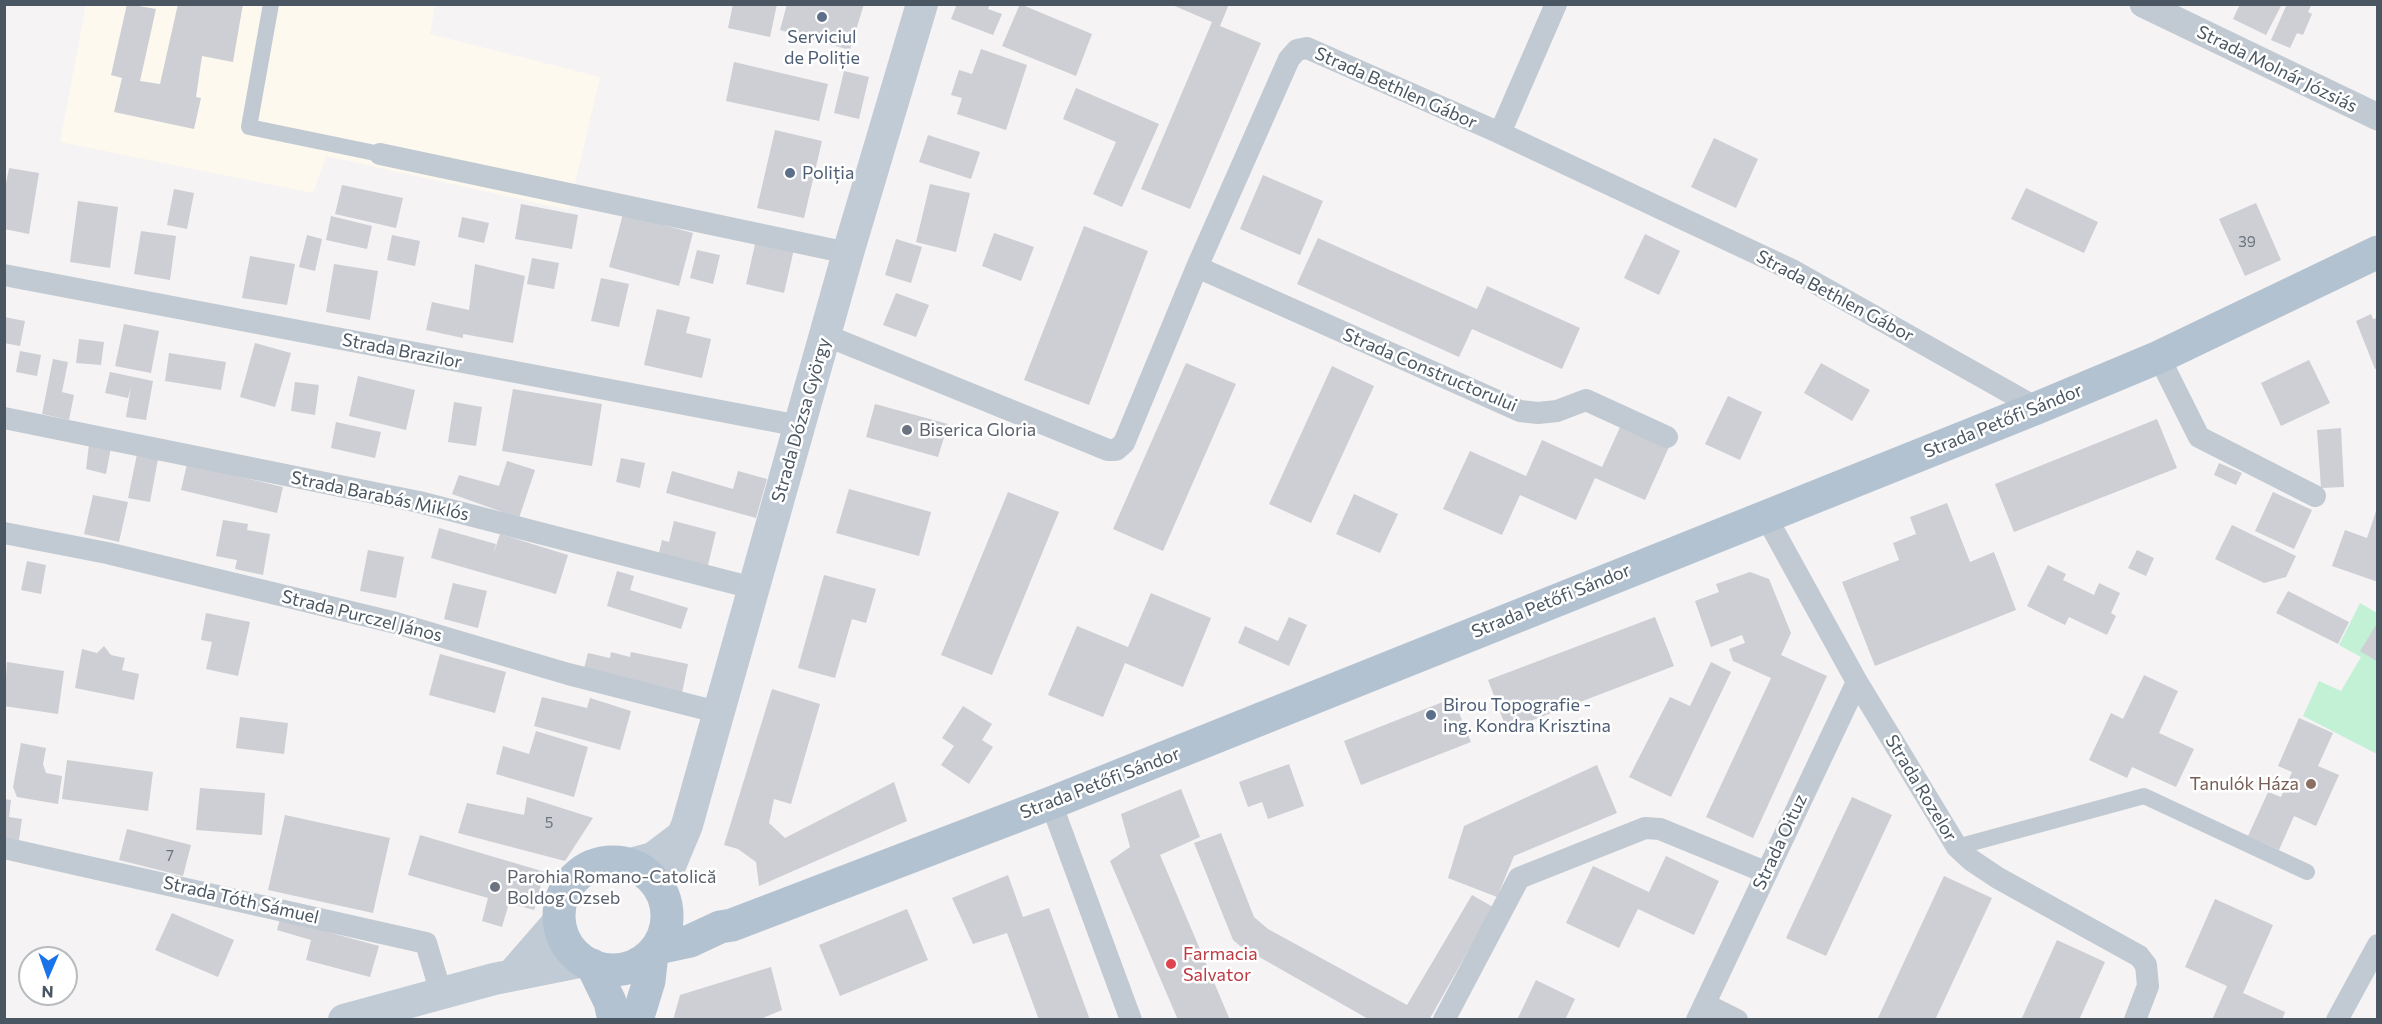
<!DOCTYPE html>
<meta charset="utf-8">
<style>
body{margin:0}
#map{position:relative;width:2382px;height:1024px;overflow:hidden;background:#f5f3f3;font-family:Commissioner,sans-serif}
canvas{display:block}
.frame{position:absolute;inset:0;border:6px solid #4a5661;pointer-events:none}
.north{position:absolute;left:18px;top:946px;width:60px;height:60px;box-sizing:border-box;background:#fff;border:2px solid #b7bbc0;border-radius:50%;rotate:182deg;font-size:16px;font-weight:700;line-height:24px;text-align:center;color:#4a5661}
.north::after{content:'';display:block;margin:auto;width:21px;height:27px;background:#1a73e8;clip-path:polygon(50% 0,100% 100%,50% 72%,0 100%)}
</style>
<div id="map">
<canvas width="2382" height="1024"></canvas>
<div class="frame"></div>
<div class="north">N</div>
</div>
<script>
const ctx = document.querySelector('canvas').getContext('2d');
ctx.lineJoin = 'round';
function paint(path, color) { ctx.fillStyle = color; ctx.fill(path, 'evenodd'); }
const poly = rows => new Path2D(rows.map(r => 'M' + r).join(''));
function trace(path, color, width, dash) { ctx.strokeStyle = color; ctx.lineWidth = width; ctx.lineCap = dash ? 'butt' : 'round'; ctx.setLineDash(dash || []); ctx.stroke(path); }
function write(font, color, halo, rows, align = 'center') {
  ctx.font = font + ' Commissioner,sans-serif'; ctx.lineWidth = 5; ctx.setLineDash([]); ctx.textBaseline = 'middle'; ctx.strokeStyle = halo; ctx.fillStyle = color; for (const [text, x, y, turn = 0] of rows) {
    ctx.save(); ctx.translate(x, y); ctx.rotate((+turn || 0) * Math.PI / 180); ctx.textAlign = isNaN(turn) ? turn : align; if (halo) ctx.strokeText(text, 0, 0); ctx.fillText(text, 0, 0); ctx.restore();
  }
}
paint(poly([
 [86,5,435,5,430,34,600,77,569,210,326,156,313,193,60,142]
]), '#fdf9ef');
paint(poly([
 [2360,603,2377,613,2377,754,2303,716,2319,681,2341,691,2361,657,2339,645]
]), '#c3f1d5');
paint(poly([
 [127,4,156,9,140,81,160,84,178,4,243,4,233,62,202,56,196,97,201,98,194,129,114,112,122,78,111,75],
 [733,4,777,4,770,37,728,28],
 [787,4,864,4,850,50,780,30],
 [957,4,990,4,988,9,1002,14,993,35,951,19],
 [1020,4,1092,34,1076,76,1002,46],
 [1170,4,1229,4,1220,26,1261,43,1190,209,1141,189,1212,22],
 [2240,4,2282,4,2266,35,2233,19],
 [2287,4,2312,4,2308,12,2312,14,2303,35,2297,33,2290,48,2271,40],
 [981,49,1027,65,1006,130,957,114,962,98,951,95,959,70,972,74],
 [734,62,828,84,819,121,726,101],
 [844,71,869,77,859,119,834,113],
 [1076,88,1159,124,1122,207,1093,194,1116,142,1063,119],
 [775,130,822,141,804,218,757,208],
 [928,135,980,152,971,179,919,162],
 [1714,138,1758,159,1736,208,1691,187],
 [9,168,39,173,29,234,4,229,4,194],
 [1263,175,1323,201,1300,255,1240,229],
 [930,184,970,193,956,252,916,242],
 [342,185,403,198,396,228,335,214],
 [2026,188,2098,222,2084,253,2011,219],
 [174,189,194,193,187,229,167,225],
 [78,201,118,207,110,268,70,262],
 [2256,203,2281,260,2245,276,2219,219],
 [521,204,578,215,572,249,515,239],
 [623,214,693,233,679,286,609,267],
 [331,216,372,226,367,249,326,240],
 [462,217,489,223,484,243,458,237],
 [1084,226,1148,251,1089,405,1024,380],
 [141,231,176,236,170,280,134,274],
 [994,233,1034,247,1021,281,982,266],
 [1645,234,1680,251,1659,295,1624,278],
 [307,235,322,239,315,271,299,267],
 [392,235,420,241,415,266,387,260],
 [1318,238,1477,309,1487,286,1580,328,1562,369,1472,329,1459,357,1297,284],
 [896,239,922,247,911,283,885,275],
 [756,240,794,249,784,293,746,284],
 [697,250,720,255,713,284,690,278],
 [250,256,295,264,287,305,242,298],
 [532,258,559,263,554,289,527,284],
 [334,264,378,271,370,320,326,312],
 [475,264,525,276,513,343,463,334,463,338,426,330,432,302,469,310],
 [601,278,629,284,619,327,591,321],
 [896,293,929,305,916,337,883,325],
 [657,309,690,317,686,333,711,339,702,378,644,365],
 [2371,314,2373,319,2378,318,2378,368,2375,369,2356,321],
 [4,317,25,321,20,346,4,343],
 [124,324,159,331,151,373,115,366],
 [79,339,104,342,101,365,76,363],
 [255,343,291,353,275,407,240,397],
 [20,351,41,355,37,376,16,372],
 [169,353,226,362,221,390,165,381],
 [53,359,68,362,62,392,74,395,69,420,42,414],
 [2309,360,2330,403,2281,426,2261,383],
 [1186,363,1236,384,1163,551,1113,529],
 [1821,363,1870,390,1852,421,1804,393],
 [1332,366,1374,386,1311,523,1269,504],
 [110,372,153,381,146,420,126,417,131,387,128,398,105,393],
 [358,376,415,390,406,430,349,416],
 [295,382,319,385,315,415,291,411],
 [513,389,602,404,592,466,502,451],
 [1728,396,1762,412,1740,460,1705,444],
 [454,402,482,407,476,446,448,442],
 [875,404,948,424,938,457,866,437],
 [2157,419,2177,468,2014,532,1995,484],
 [336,422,381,432,375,458,331,448],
 [1621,425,1669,447,1645,500,1595,478,1576,520,1520,495,1502,535,1443,509,1470,451,1526,476,1542,440,1602,467],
 [2341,428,2344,487,2321,488,2317,430],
 [89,444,111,447,106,474,86,469],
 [137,454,158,459,150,502,128,498],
 [621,458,645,463,640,488,616,482],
 [507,461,535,470,519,518,452,494,459,475,499,486],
 [2219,463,2242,473,2236,485,2214,475],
 [187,464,283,487,277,513,181,490],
 [672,471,733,489,738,471,767,479,756,518,666,493],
 [849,489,931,512,919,556,836,533],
 [1008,492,1059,512,992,675,941,655],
 [2273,492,2312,510,2294,549,2255,531],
 [1354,494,1398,514,1380,553,1336,534],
 [93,495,128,502,119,542,84,534],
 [1947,503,1970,562,1994,552,2016,610,1875,666,1842,582,1899,560,1893,543,1916,534,1910,517],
 [2377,508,2378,508,2378,582,2332,566,2345,530,2367,538],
 [223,520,248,524,247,530,270,534,263,575,235,569,237,560,216,556],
 [674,521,716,532,707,569,658,557,662,540,669,542],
 [2232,525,2296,556,2286,577,2264,583,2215,559],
 [439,528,496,544,493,555,500,534,568,555,556,594,431,558],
 [368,550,404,557,396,598,360,591],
 [2137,550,2154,558,2146,576,2128,568],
 [27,561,46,565,41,594,21,590],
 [2048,565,2066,574,2063,580,2094,595,2099,583,2120,593,2111,613,2116,616,2107,635,2069,617,2065,625,2027,606],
 [617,571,634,576,630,590,688,608,681,629,607,606],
 [1750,572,1769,579,1791,633,1781,655,1827,676,1753,838,1706,817,1771,678,1733,661,1729,649,1745,643,1742,635,1711,647,1695,601,1719,592,1716,584],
 [824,575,876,589,866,623,852,619,835,678,798,668],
 [453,583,487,591,478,628,444,619],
 [2288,591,2349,622,2338,644,2276,613],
 [1151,593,1211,618,1183,687,1125,663,1103,717,1048,695,1077,626,1128,647],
 [206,613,250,622,238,676,206,669,212,642,201,640],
 [1289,617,1307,625,1289,666,1238,643,1245,626,1278,641],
 [1655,617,1674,666,1507,730,1488,680],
 [2378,622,2378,662,2360,651],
 [104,646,111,655,125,658,122,670,139,674,134,700,75,688,82,649,97,653],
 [611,652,630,657,631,652,688,664,682,693,583,672,588,653,610,658],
 [440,654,506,672,495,713,429,695],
 [7,662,64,671,58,714,4,706],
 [1711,662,1731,672,1671,797,1629,777,1670,697,1690,706],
 [2144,675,2178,691,2159,733,2194,749,2176,787,2132,767,2127,778,2089,760,2111,713,2123,719],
 [772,689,820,704,791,804,774,799,769,823,785,838,894,782,907,821,759,886,756,862,738,849,724,845],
 [542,697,587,708,590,698,631,711,620,750,534,726],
 [1453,698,1471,742,1361,785,1344,741],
 [963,706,992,724,982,740,993,747,969,784,941,765,954,746,942,738],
 [240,717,288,723,284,754,236,748],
 [2299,718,2333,733,2318,766,2339,775,2316,826,2294,816,2279,850,2248,836,2268,792,2281,797,2292,772,2278,766],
 [536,731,588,747,574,797,496,774,503,746,529,754],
 [21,743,46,748,43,764,46,773,62,776,58,804,17,797,13,787],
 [67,760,153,772,148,811,62,799],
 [1289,764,1304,806,1268,819,1262,802,1248,807,1239,782],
 [1597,765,1617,813,1514,856,1497,897,1448,878,1464,826],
 [200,788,265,793,262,835,196,830],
 [1181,789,1200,837,1160,855,1230,1020,1178,1020,1110,861,1130,847,1121,814],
 [527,797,593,818,565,861,458,833,467,803,524,815],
 [1852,797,1892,815,1826,956,1786,938],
 [4,799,11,800,9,817,22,819,19,840,4,838],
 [285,815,390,838,373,913,268,890],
 [127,829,191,845,183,876,119,860],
 [1221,833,1254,917,1268,929,1407,1005,1472,895,1493,907,1429,1020,1370,1020,1240,946,1233,940,1194,843],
 [420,835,545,872,534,910,509,903,502,927,482,921,488,898,408,875],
 [1666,856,1719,881,1694,935,1638,909,1619,948,1566,923,1593,866,1649,892],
 [1008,875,1023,917,1049,908,1090,1020,1039,1020,1007,933,973,944,952,898],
 [1944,876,1992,898,1935,1020,1877,1020],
 [2215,899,2273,925,2243,993,2285,1012,2282,1020,2212,1020,2227,986,2185,967],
 [907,909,928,960,840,996,819,945],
 [172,913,234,940,218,977,155,950],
 [280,919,379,946,370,977,306,960,311,940,277,930],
 [2057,940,2105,962,2079,1020,2021,1020],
 [771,967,782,1010,758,1020,673,1020,680,995],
 [1536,980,1575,999,1565,1020,1517,1020]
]), '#cdcfd5');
trace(poly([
 [271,4,249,127,380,154],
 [1957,847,2144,796,2307,872]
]), '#c1cad2', 16);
trace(poly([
 [1500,133,1556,4],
 [380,154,848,253],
 [1197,267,1520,411,1538,413,1557,411,1586,400,1667,437],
 [4,275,800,426],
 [825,335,1108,450,1116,450,1124,443,1197,267,1289,59,1297,50,1307,48,1500,133,1794,271,2037,408],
 [2159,357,2199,437,2315,496],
 [4,418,419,502,753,588],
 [1765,515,1857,682,1957,847,1971,860,1998,878,2139,956,2146,965,2148,986,2135,1020],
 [4,533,107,553,396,623,568,674,717,712],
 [1051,803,1131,1020],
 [4,848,426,943,441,993],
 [1705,1004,1737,1020],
 [1444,1020,1519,878,1645,828,1660,829,1765,872],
 [1697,1020,1857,682],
 [2337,1020,2378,945]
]), '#c1cad2', 22);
trace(poly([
 [2143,4,2378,117]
]), '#c1cad2', 27);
trace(poly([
 [627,865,653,858,682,836],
 [656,883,667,873,687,825,848,253,922,4],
 [512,975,559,921],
 [344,1020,494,979,584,961]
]), '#c1cbd6', 32);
trace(poly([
 '559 916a54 54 0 1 1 108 0a54 54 0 1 1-108 0Z',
 [657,948,690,941,720,927,732,925,1051,803,2037,408,2159,357,2378,252],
 [592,965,610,1002,614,1020],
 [637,1020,649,981,652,954]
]), '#b3c2d1', 33);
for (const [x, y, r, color] of [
 [822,17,6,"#5c6f8a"],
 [790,173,6,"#5c6f8a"],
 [907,430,6,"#6b7280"],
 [1431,715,6,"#5c6f8a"],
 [2311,784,6,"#8d6e63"],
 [495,887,6,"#6b7280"],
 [1171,964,6,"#e0444e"]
]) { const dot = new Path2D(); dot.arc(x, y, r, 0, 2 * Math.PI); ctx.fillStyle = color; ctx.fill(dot); trace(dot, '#fff', 2); }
write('15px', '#6b747e', null, [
 ["39",2247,242],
 ["5",549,823],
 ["7",170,856]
]);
write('18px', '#4e5e75', '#fff', [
 ["Serviciul",822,37,"center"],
 ["de Poliție",822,58,"center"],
 ["Poliția",802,173],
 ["Birou Topografie -",1443,705],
 ["ing. Kondra Krisztina",1443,726]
], 'left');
write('18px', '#4a5661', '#fff', [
 ["Strada Molnár Józsiás",2277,69,26],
 ["Strada Bethlen Gábor",1396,88,24],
 ["Strada Bethlen Gábor",1835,296,28],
 ["Strada Brazilor",402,351,11],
 ["Strada Constructorului",1430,370,23],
 ["Strada Dózsa György",801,420,-74],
 ["Strada Petőfi Sándor",2003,421,-22],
 ["Strada Barabás Miklós",380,496,12],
 ["Strada Petőfi Sándor",1551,601,-22],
 ["Strada Purczel János",362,616,14],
 ["Strada Petőfi Sándor",1100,783,-21],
 ["Strada Rozelor",1921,788,59],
 ["Strada Oituz",1780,842,-65],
 ["Strada Tóth Sámuel",241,900,13]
]);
write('18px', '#5b616d', '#fff', [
 ["Biserica Gloria",919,430],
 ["Parohia Romano-Catolică",507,877],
 ["Boldog Ozseb",507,898]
], 'left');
write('18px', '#785e54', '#fff', [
 ["Tanulók Háza",2299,784]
], 'right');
write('18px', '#be3a42', '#fff', [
 ["Farmacia",1183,954],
 ["Salvator",1183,975]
], 'left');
</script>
